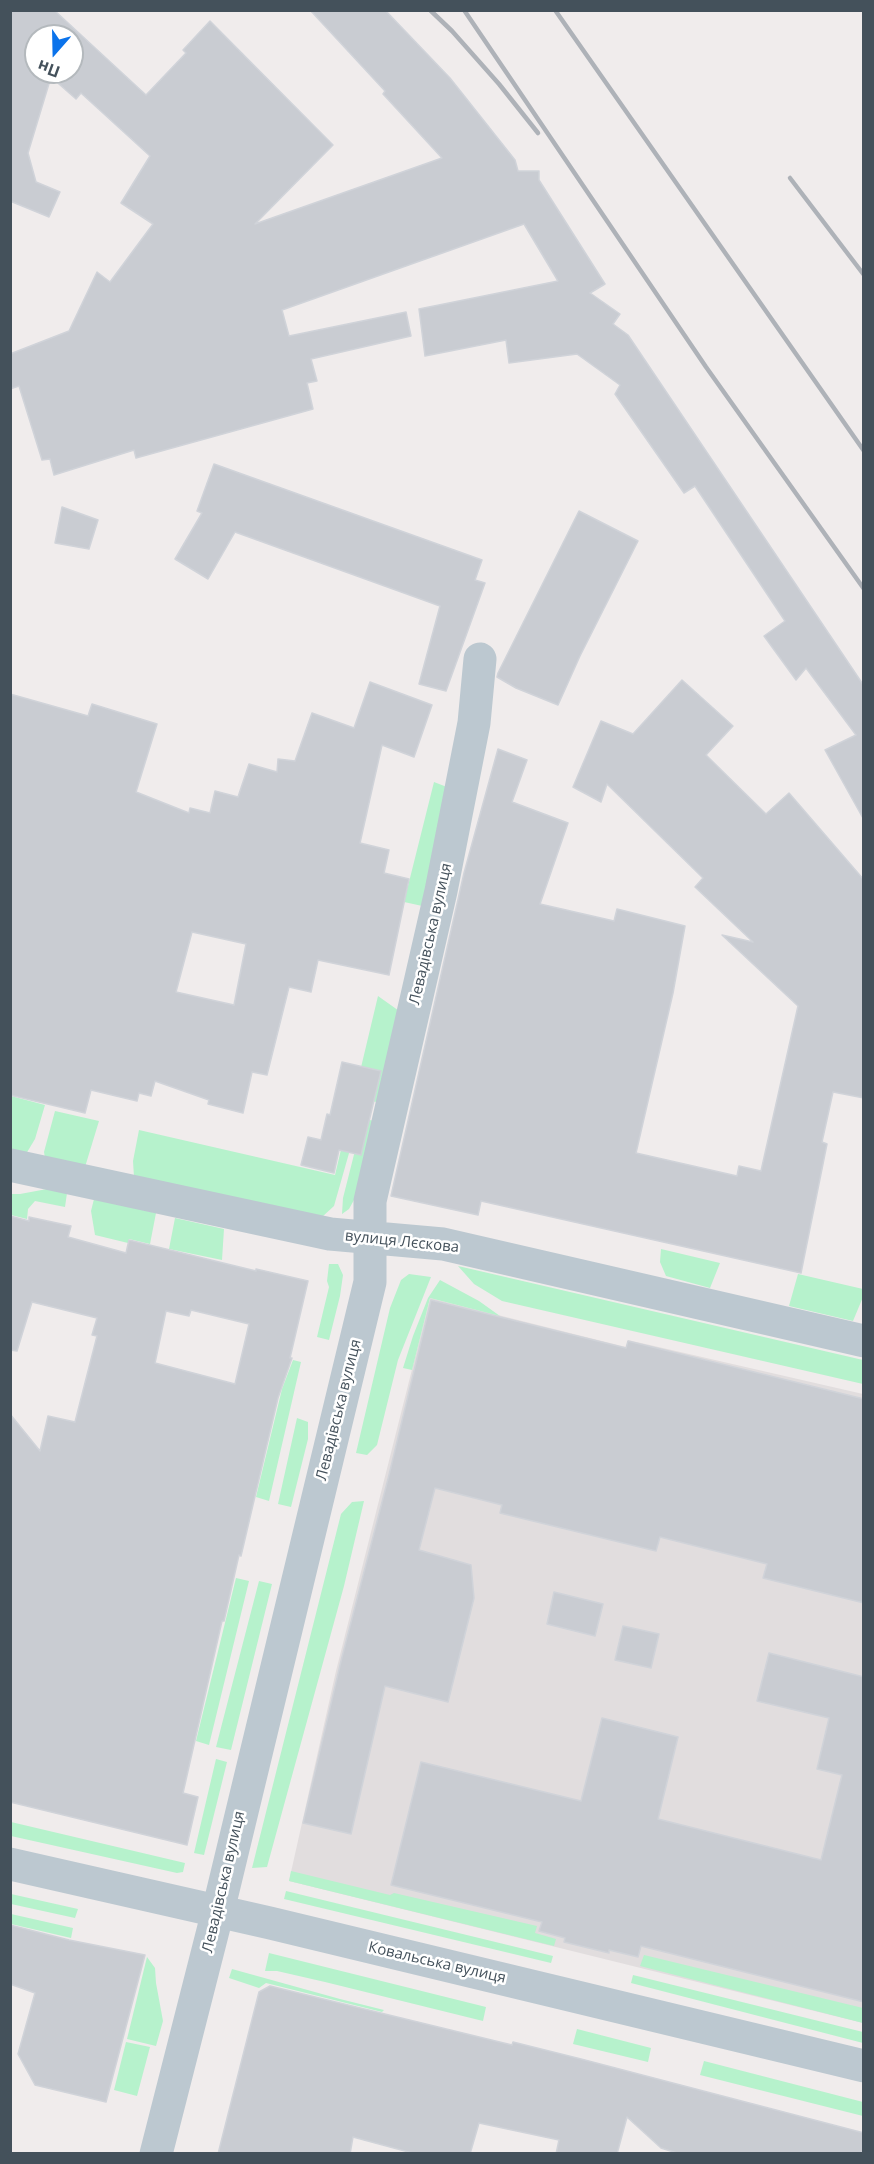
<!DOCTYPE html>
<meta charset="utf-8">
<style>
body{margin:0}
#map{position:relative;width:874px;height:2164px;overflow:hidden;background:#f0ecec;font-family:"Open Sans",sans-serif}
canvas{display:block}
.frame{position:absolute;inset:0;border:12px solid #44515b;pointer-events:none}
.north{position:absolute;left:24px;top:24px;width:60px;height:60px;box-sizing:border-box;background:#fff;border:2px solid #b4b9bd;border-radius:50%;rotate:200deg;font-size:16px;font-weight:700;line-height:24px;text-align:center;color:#44515b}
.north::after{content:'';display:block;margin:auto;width:21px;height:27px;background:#0b73eb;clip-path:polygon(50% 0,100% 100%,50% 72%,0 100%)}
</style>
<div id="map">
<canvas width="874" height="2164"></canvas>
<div class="frame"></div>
<div class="north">Пн</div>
</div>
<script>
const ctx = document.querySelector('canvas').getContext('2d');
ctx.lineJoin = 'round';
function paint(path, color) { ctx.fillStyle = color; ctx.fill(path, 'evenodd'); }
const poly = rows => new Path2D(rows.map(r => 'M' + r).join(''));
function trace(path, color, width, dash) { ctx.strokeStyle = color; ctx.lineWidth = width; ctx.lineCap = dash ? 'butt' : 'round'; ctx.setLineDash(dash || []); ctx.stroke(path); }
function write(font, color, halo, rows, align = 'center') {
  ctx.font = font + ' "Open Sans",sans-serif'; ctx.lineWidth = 5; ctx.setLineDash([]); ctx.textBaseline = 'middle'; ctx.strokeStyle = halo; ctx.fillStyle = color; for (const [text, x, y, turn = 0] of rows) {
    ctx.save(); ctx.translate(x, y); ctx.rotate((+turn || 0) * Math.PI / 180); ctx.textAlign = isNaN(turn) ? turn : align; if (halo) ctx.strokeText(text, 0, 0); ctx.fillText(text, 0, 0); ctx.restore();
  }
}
paint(poly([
 [430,1298,626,1347,628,1340,863,1394,863,2023,289,1881,336,1671]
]), '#e1ddde');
paint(poly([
 [434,782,452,789,427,907,404,902],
 [378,996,402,1013,381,1102,353,1101],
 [11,1096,45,1105,35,1139,26,1154,11,1150],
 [55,1111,99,1121,85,1167,45,1158,44,1152],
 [363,1119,376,1121,360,1189,349,1209,342,1214,343,1198],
 [348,1120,357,1125,334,1206,322,1217,134,1177,133,1161,139,1130,335,1175],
 [47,1189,67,1193,65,1207,35,1201,28,1209,27,1219,11,1215,11,1194,20,1194],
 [94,1199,156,1213,150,1244,129,1239,128,1243,95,1235,91,1211],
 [175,1218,224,1229,222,1260,169,1249],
 [661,1249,720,1263,710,1288,666,1276,660,1262],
 [329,1264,338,1264,343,1275,340,1296,329,1340,317,1337,329,1287,327,1281],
 [458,1266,863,1360,863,1384,502,1301,474,1284],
 [409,1274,431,1277,398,1360,377,1445,367,1455,356,1453,390,1308,401,1280],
 [798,1274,863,1289,863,1297,853,1321,789,1306],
 [440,1280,479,1301,500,1316,430,1298,412,1370,403,1368,413,1336,428,1298],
 [293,1360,301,1362,269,1501,256,1497,282,1389],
 [297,1418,308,1422,308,1439,291,1507,278,1504],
 [364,1501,344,1586,267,1867,252,1868,341,1514,352,1502],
 [236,1578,249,1581,209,1745,196,1741],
 [259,1581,272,1584,231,1750,216,1747],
 [216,1759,227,1762,204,1855,194,1853],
 [11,1822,185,1863,183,1872,177,1873,11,1836],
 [291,1871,390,1895,394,1893,537,1926,535,1933,556,1939,554,1946,289,1881],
 [286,1891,553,1956,551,1963,284,1899],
 [11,1894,78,1909,75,1918,11,1904],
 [11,1914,73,1928,71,1938,11,1924],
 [269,1953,486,2007,483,2021,325,1982,277,1971,265,1971],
 [644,1955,863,2008,863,2023,640,1966],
 [147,1957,155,1968,156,1983,163,2021,156,2046,127,2039],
 [232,1969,340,1999,384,2010,382,2012,266,1983,259,1988,229,1978],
 [633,1975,863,2032,863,2043,631,1983],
 [577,2029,651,2048,648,2062,573,2044],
 [126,2042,150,2047,137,2096,114,2090],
 [704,2061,863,2102,863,2116,700,2075]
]), '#b6f2cc');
const building = poly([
 [10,10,54,10,146,95,186,53,183,50,210,21,333,145,255,224,442,158,383,94,385,91,310,10,385,10,450,78,515,160,518,171,539,171,539,180,605,284,590,293,620,314,613,324,628,335,864,686,864,820,825,750,856,735,806,668,796,680,764,636,785,621,695,486,684,493,615,394,620,385,577,354,509,363,506,340,425,356,419,309,558,281,524,224,282,310,289,336,406,312,411,336,311,359,317,381,307,383,313,409,136,458,134,450,54,475,50,459,42,460,19,386,10,389,10,354,69,331,97,272,110,282,153,224,121,203,150,156,81,93,76,99,51,77,28,153,36,182,60,192,49,217,10,201,10,10],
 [36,36,72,36,72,72,36,72,36,36],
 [214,464,482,560,475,580,485,583,446,691,419,684,440,606,235,532,208,579,175,559,202,513,197,511,214,464],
 [62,507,98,520,89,549,55,543,62,507],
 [579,511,638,541,580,656,558,705,516,688,497,677,498,673,579,511],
 [682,680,733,726,706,755,766,814,789,793,864,880,864,1098,833,1092,822,1142,827,1144,801,1273,481,1201,478,1215,391,1196,464,873,498,749,527,760,512,802,568,823,540,904,614,921,617,909,685,926,673,993,636,1153,737,1176,739,1166,761,1171,798,1006,722,935,753,942,695,887,703,878,607,784,601,802,573,787,601,721,633,734,682,680],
 [370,682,432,705,414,757,382,745,360,843,389,850,384,873,409,879,389,975,318,960,311,992,289,987,267,1075,252,1072,243,1113,208,1104,209,1100,155,1081,151,1096,139,1093,137,1101,91,1090,85,1113,10,1095,10,694,88,716,92,704,157,724,136,792,189,813,190,808,210,813,215,791,238,797,249,764,277,772,278,759,295,761,312,713,354,728,370,682],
 [192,932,246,944,234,1005,176,992,192,932],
 [342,1062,381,1071,361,1155,339,1150,334,1173,301,1165,308,1137,321,1140,327,1114,330,1115,342,1062],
 [10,1216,29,1221,29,1217,71,1226,68,1237,126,1253,129,1240,256,1271,256,1269,308,1281,290,1358,292,1358,278,1398,241,1556,239,1555,224,1621,222,1621,183,1793,198,1797,187,1845,10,1802,10,1414,40,1451,48,1416,75,1422,97,1336,92,1335,97,1318,32,1302,17,1351,10,1350,10,1216],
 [191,1310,249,1324,235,1384,155,1363,166,1311,189,1316,191,1310],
 [431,1300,626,1348,628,1341,864,1399,864,1603,763,1578,767,1564,660,1537,656,1551,500,1513,502,1505,435,1488,419,1550,471,1565,474,1598,448,1702,385,1686,351,1834,303,1823,341,1661,389,1475,431,1300],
 [554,1592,603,1604,595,1636,547,1624,554,1592],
 [623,1626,659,1634,651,1668,615,1660,623,1626],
 [769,1653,864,1677,864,2002,641,1946,638,1957,609,1950,609,1953,564,1942,565,1938,539,1931,542,1922,391,1885,421,1762,581,1801,602,1718,678,1737,658,1819,821,1860,842,1775,817,1769,829,1718,757,1701,769,1653],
 [10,1925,69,1940,145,1955,106,2102,35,2085,18,2054,35,1993,10,1984,10,1925],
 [270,1986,512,2045,513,2042,581,2059,864,2133,864,2154,680,2154,661,2148,627,2117,617,2154,556,2154,559,2140,479,2123,470,2154,416,2154,353,2137,350,2154,218,2154,259,1992,270,1986]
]);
paint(building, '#c9ccd2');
trace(building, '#d0d3d9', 1.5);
trace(poly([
 [10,1165,330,1234,443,1244,864,1341],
 [10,1864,270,1923,864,2066],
 [156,2154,218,1911,370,1282,370,1201,441,891,474,723,480,659]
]), '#bcc8d0', 33);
trace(poly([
 [430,10,452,31,499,84,538,133],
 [464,10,706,367,864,589],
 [555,10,864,451],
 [790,178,864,275]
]), '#aeb2b8', 4.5);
write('15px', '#44515b', '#fff', [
 ["Левадівська вулиця",431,934,-77],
 ["вулиця Лєскова",402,1242,6],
 ["Левадівська вулиця",339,1410,-76],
 ["Левадівська вулиця",224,1882,-77],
 ["Ковальська вулиця",437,1963,13]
]);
</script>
